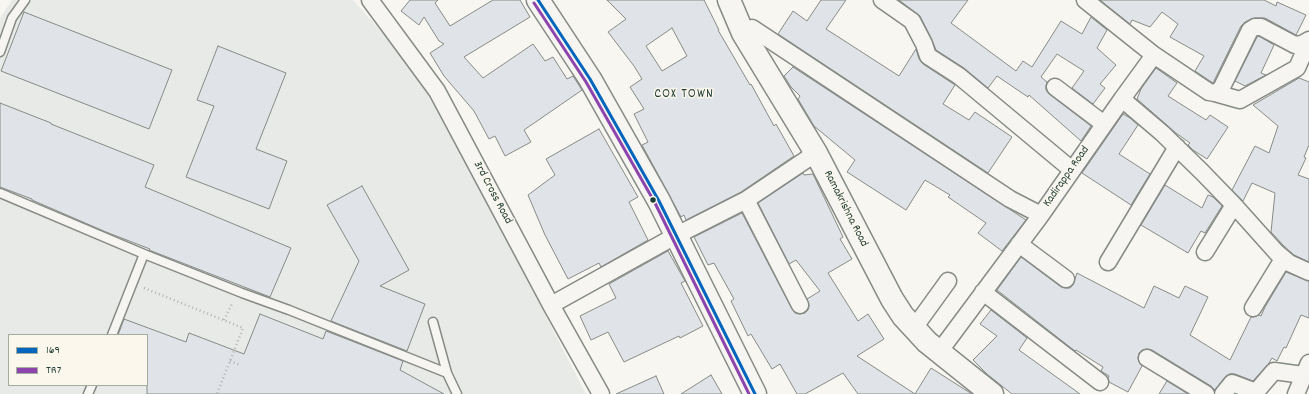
<!DOCTYPE html>
<style>
body{margin:0}
#map{position:relative;width:1309px;height:394px;overflow:hidden;background:#f8f6f0;font-family:Dekko,sans-serif}
canvas{display:block}
.legend{position:absolute;left:8px;top:334px;width:140px;height:52px;box-sizing:border-box;background:#fbf7ec;border:1px solid #a3ada2;margin:0;padding:5px 7px;list-style:none;font-size:12px;color:#1f3d34}
.legend li{display:flex;align-items:center;gap:8px;height:20px}
.legend b{width:20px;border:1px solid #a3ada2}
</style>
<div id="map">
<canvas width="1309" height="394"></canvas>
<ul class="legend">
<li><b style="height:5px;background:#0065bd"></b>169</li>
<li><b style="height:5px;background:#8e44ad"></b>TR7</li>
</ul>
</div>
<script>
const ctx = document.querySelector('canvas').getContext('2d');
ctx.lineJoin = 'round';
function paint(path, color) { ctx.fillStyle = color; ctx.fill(path, 'evenodd'); }
const poly = rows => new Path2D(rows.map(r => 'M' + r).join(''));
function trace(path, color, width, dash) { ctx.strokeStyle = color; ctx.lineWidth = width; ctx.lineCap = dash ? 'butt' : 'round'; ctx.setLineDash(dash || []); ctx.stroke(path); }
function write(font, color, halo, rows, align = 'center') {
  ctx.font = font + ' Dekko,sans-serif'; ctx.lineWidth = 3; ctx.setLineDash([]); ctx.textBaseline = 'middle'; ctx.strokeStyle = halo; ctx.fillStyle = color; for (const [text, x, y, turn = 0] of rows) {
    ctx.save(); ctx.translate(x, y); ctx.rotate((+turn || 0) * Math.PI / 180); ctx.textAlign = isNaN(turn) ? turn : align; if (halo) ctx.strokeText(text, 0, 0); ctx.fillText(text, 0, 0); ctx.restore();
  }
}
paint(poly([
 [12,0,353,0,423,78,586,394,0,394,0,18],
 [9,335,147,335,147,385,9,385]
]), '#e8eae8');
const building = poly([
 [410,0,438,0,435,3,450,26,493,0,520,0,530,17,464,57,483,78,533,44,545,61,553,57,567,79,573,76,582,90,524,130,531,142,505,156,495,136,489,139,474,111,444,76,430,53,444,44,439,41,424,17,419,25,401,11,410,0],
 [607,0,704,0,719,30,718,30,750,85,751,84,774,126,776,124,794,156,741,192,686,220,684,215,681,217,642,145,648,142,634,114,644,109,630,87,642,79,634,66,608,32,626,19,607,0],
 [672,28,687,56,662,71,646,46,672,28],
 [821,0,846,0,826,29,899,76,916,49,919,59,923,64,955,85,943,104,969,120,975,112,1012,137,988,173,778,34,793,11,807,21,821,0],
 [899,0,968,0,951,23,1016,71,1023,61,1032,67,1061,21,1082,34,1091,17,1107,30,1097,48,1116,65,1100,84,1105,88,1093,104,1072,88,1084,71,1057,54,1041,77,1047,82,1046,86,1046,90,1049,94,1091,126,1081,141,1029,95,1028,97,997,76,988,88,964,68,936,50,932,40,920,16,899,0],
 [1100,0,1264,0,1276,6,1277,2,1306,15,1296,35,1265,18,1255,18,1245,22,1241,26,1213,83,1195,71,1204,56,1170,37,1178,24,1162,12,1150,27,1132,20,1130,24,1100,0],
 [24,12,172,70,149,129,1,71,24,12],
 [1259,36,1274,45,1261,73,1266,75,1245,86,1235,81,1257,37,1259,36],
 [218,46,286,73,256,149,287,161,269,209,186,177,214,106,197,100,218,46],
 [793,67,1026,220,1002,251,978,233,986,223,948,197,950,195,925,180,906,210,847,172,855,160,814,126,798,99,800,96,791,87,784,76,793,67],
 [1156,68,1177,83,1168,96,1206,120,1210,115,1228,127,1207,159,1193,150,1188,145,1190,143,1176,133,1137,99,1141,89,1156,68],
 [1299,78,1309,82,1309,145,1304,157,1306,158,1298,175,1309,179,1309,262,1294,255,1284,246,1271,232,1275,193,1252,183,1243,201,1232,190,1255,146,1269,153,1278,126,1253,105,1299,78],
 [0,103,51,123,51,124,154,165,145,187,291,248,270,297,149,250,150,249,106,232,32,200,32,199,0,187,0,103],
 [1123,114,1130,118,1138,125,1119,154,1150,174,1131,205,1082,173,1123,114],
 [599,129,638,197,629,202,648,240,601,267,599,263,568,279,545,235,528,195,555,175,546,159,599,129],
 [803,173,804,175,813,174,843,237,840,239,852,259,828,273,858,321,868,314,884,339,857,356,915,394,931,368,972,394,858,394,843,373,805,394,797,394,780,364,772,369,751,334,748,336,731,301,734,299,714,263,708,265,694,237,742,213,792,309,795,313,799,314,805,313,808,310,809,306,807,299,820,291,796,260,789,264,758,203,803,173],
 [1165,185,1202,208,1208,195,1213,197,1222,206,1205,233,1201,231,1188,253,1141,225,1165,185],
 [362,186,409,270,380,286,425,304,407,351,331,321,359,261,327,205,362,186],
 [668,251,685,281,681,283,703,326,680,338,679,336,624,362,608,332,591,340,580,316,616,298,609,284,668,251],
 [1021,257,1061,287,1065,288,1070,288,1073,285,1077,273,1144,308,1154,286,1179,298,1185,286,1208,297,1190,335,1230,360,1251,317,1253,317,1259,315,1261,316,1265,307,1286,272,1309,281,1309,318,1301,315,1286,348,1284,347,1277,361,1272,358,1269,363,1253,381,1235,374,1230,374,1225,377,1215,390,1211,386,1152,350,1147,349,1142,350,1139,353,1138,358,1139,362,1142,366,1128,392,1109,382,1108,378,1109,376,1101,371,1103,367,1076,350,1075,351,997,290,1021,257],
 [991,310,1027,338,1019,350,1080,394,1012,394,987,374,973,360,997,336,980,324,991,310],
 [260,314,323,339,326,331,403,361,400,370,444,394,147,394,147,335,118,335,124,319,186,342,189,333,244,354,260,314],
 [711,375,722,394,681,394,711,375],
 [656,376,664,394,616,394,656,376],
 [1167,381,1188,394,1159,394,1167,381]
]);
paint(building, '#e0e4e8');
trace(building, '#868b86', 1);
const lane = poly([
 [0,52,12,18,25,0],
 [0,193,144,254],
 [433,322,447,373,457,394],
 [112,335,144,254,242,293,289,310,447,373],
 [88,394,92,385]
]);
const street = poly([
 [370,0,437,91,551,305,601,394],
 [882,0,912,21,924,44,928,56,959,76,1072,170],
 [1085,0,1154,55],
 [743,33,752,28,1010,199,1041,215,1122,99,1162,133,1202,172,1234,205,1277,253,1289,263,1309,272],
 [1055,87,1104,124],
 [1215,93,1240,100,1297,68,1309,41],
 [1122,99,1154,55,1209,92,1215,93,1221,89,1250,30,1255,27,1261,27,1295,45,1302,44,1309,40],
 [746,200,800,305],
 [1019,244,1066,279],
 [1205,252,1234,205],
 [1108,262,1177,147],
 [983,292,1100,382],
 [551,305,677,235,746,200,816,153],
 [1253,308,1283,259],
 [914,328,948,281],
 [939,352,1041,215],
 [1147,358,1206,394],
 [1223,394,1232,383,1256,392,1274,371,1303,375],
 [1296,394,1309,363]
]);
const secondary = poly([
 [538,0,590,79,659,201,755,394],
 [729,0,743,33,816,153,892,299,903,316,927,342,992,394]
]);
trace(lane, '#868b86', 11);
trace(street, '#868b86', 19);
trace(secondary, '#868b86', 25);
trace(poly([
 [144,288,243,328,217,394],
 [224,320,233,302],
 [230,361,240,365]
]), '#b2b5b1', 2.5, [1, 3]);
trace(lane, '#f6f5f1', 8);
trace(street, '#f6f5f1', 16);
trace(secondary, '#f6f5f1', 22);
trace(poly([
 [538,0,590,79,659,201,755,394]
]), '#0065bd', 3);
trace(poly([
 [534,3,586,82,655,203,749,394]
]), '#8e44ad', 3);
for (const [x, y, r, color] of [
 [653,200,3.5,"#1f3d34"]
]) { const dot = new Path2D(); dot.arc(x, y, r, 0, 2 * Math.PI); ctx.fillStyle = color; ctx.fill(dot); trace(dot, '#fbf7ec', 1.5); }
write('12px', '#1f3d34', '#fbf7ec', [
 ["Kadirappa Road",1067,177,-55],
 ["3rd Cross Road",492,193,62],
 ["Ramakrishna Road",845,209,63]
]);
ctx.letterSpacing = '1px';
write('14px', '#1f3d34', '#fbf7ec', [
 ["COX TOWN",684,95]
]);
ctx.letterSpacing = '0px';
</script>
